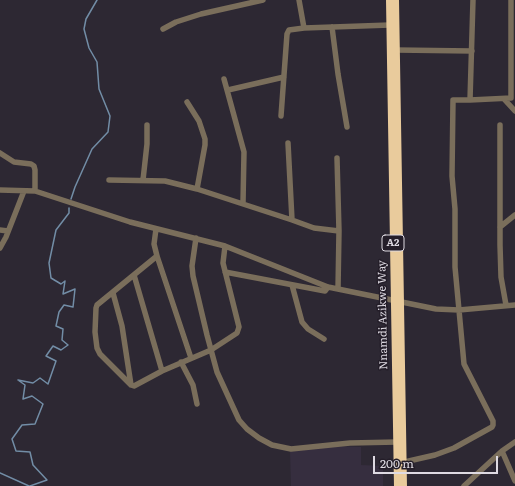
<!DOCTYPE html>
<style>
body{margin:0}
#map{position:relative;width:515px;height:486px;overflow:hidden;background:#2d2833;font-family:Literata,serif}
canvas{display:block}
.scale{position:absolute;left:373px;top:456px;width:125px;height:18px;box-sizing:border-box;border:2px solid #dedae2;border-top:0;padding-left:5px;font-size:12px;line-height:14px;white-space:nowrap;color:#dedae2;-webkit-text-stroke:3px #241e29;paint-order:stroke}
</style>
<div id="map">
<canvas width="515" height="486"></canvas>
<div class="scale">200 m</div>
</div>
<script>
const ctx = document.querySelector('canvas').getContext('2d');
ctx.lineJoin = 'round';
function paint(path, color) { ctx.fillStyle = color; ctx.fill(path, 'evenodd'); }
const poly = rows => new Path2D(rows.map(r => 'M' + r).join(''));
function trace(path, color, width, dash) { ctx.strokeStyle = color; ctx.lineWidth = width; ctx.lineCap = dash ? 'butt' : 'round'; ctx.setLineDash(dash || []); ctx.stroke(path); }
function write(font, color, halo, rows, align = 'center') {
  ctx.font = font + ' Literata,serif'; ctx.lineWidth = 3; ctx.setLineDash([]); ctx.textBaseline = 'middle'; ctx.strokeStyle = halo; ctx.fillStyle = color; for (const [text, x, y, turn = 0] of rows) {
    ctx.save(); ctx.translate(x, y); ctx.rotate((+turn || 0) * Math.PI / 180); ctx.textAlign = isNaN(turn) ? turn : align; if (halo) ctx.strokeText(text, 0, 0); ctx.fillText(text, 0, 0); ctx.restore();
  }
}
paint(poly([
 [337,446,361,447,361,465,383,466,383,486,291,486,290,451]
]), '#362e3f');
trace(poly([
 [71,199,75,187,92,149,108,132,110,116,99,89,97,62,89,48,84,29,86,19,97,0],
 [0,473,29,486],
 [30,486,47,480,33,465,30,452,16,451,12,439,22,425,35,424,43,404,32,396,23,399,25,385,18,380,33,383,40,378,48,384,56,361,46,356,53,346,61,350,68,345,62,340,63,329,56,326,59,312,64,305,73,307,75,289,63,294,65,281,61,284,51,278,49,263,56,230,69,213,69,208]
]), '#728da6', 1.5);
trace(poly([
 [299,0,304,28],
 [473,0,470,100,511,98,511,0],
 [332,27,338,74,347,127],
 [163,29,176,22,201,14,263,0],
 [396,50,472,51],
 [224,79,244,152,243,203],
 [228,90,284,77],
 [504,99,515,111],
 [187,102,199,121,205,139,205,145,197,189],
 [281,116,287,34,289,30,304,28,390,25],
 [500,125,500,245,501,277,506,305],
 [288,143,292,220,314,228,339,231],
 [0,153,14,162,31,164,34,166,35,170,35,191],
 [337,158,339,231,338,289],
 [109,180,165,181,197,189,292,220],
 [143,180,147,144,147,125],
 [0,190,35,191,130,222,225,246,328,287,436,309,459,310,515,305],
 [500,227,515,215],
 [156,229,154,244,157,256,191,358],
 [0,230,8,231],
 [196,238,192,266,193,276,207,335,217,372,239,420,247,429,259,438,272,445,291,449,350,443,397,442],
 [0,248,6,237,24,191],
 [157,256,97,305,96,308,95,332,97,348,100,354,131,385,134,386,162,371,211,350,237,333,239,327,223,263,225,246],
 [225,272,325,291,328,287],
 [134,275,162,371],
 [292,285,302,322,308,329,324,339],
 [113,293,122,326,131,385],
 [181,362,193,385,197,404],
 [502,451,515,481],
 [400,463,435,455,454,448,492,427,493,425,493,421,464,364,455,267,455,209,452,176,453,100,470,100],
 [464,486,502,451,515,442]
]), '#7a6e5b', 5.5);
trace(poly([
 [390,0,398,486],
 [395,0,403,486]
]), '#e9cb9c', 8);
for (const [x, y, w] of [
 [393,243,22]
]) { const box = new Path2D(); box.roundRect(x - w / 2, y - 8, w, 16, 3); ctx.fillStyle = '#241e29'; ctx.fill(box); trace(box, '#dedae2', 1); }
write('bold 10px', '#dedae2', null, [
 ["A2",393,243]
]);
write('11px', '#dedae2', '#241e29', [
 ["Nnamdi Azikwe Way",383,315,-91]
]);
</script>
